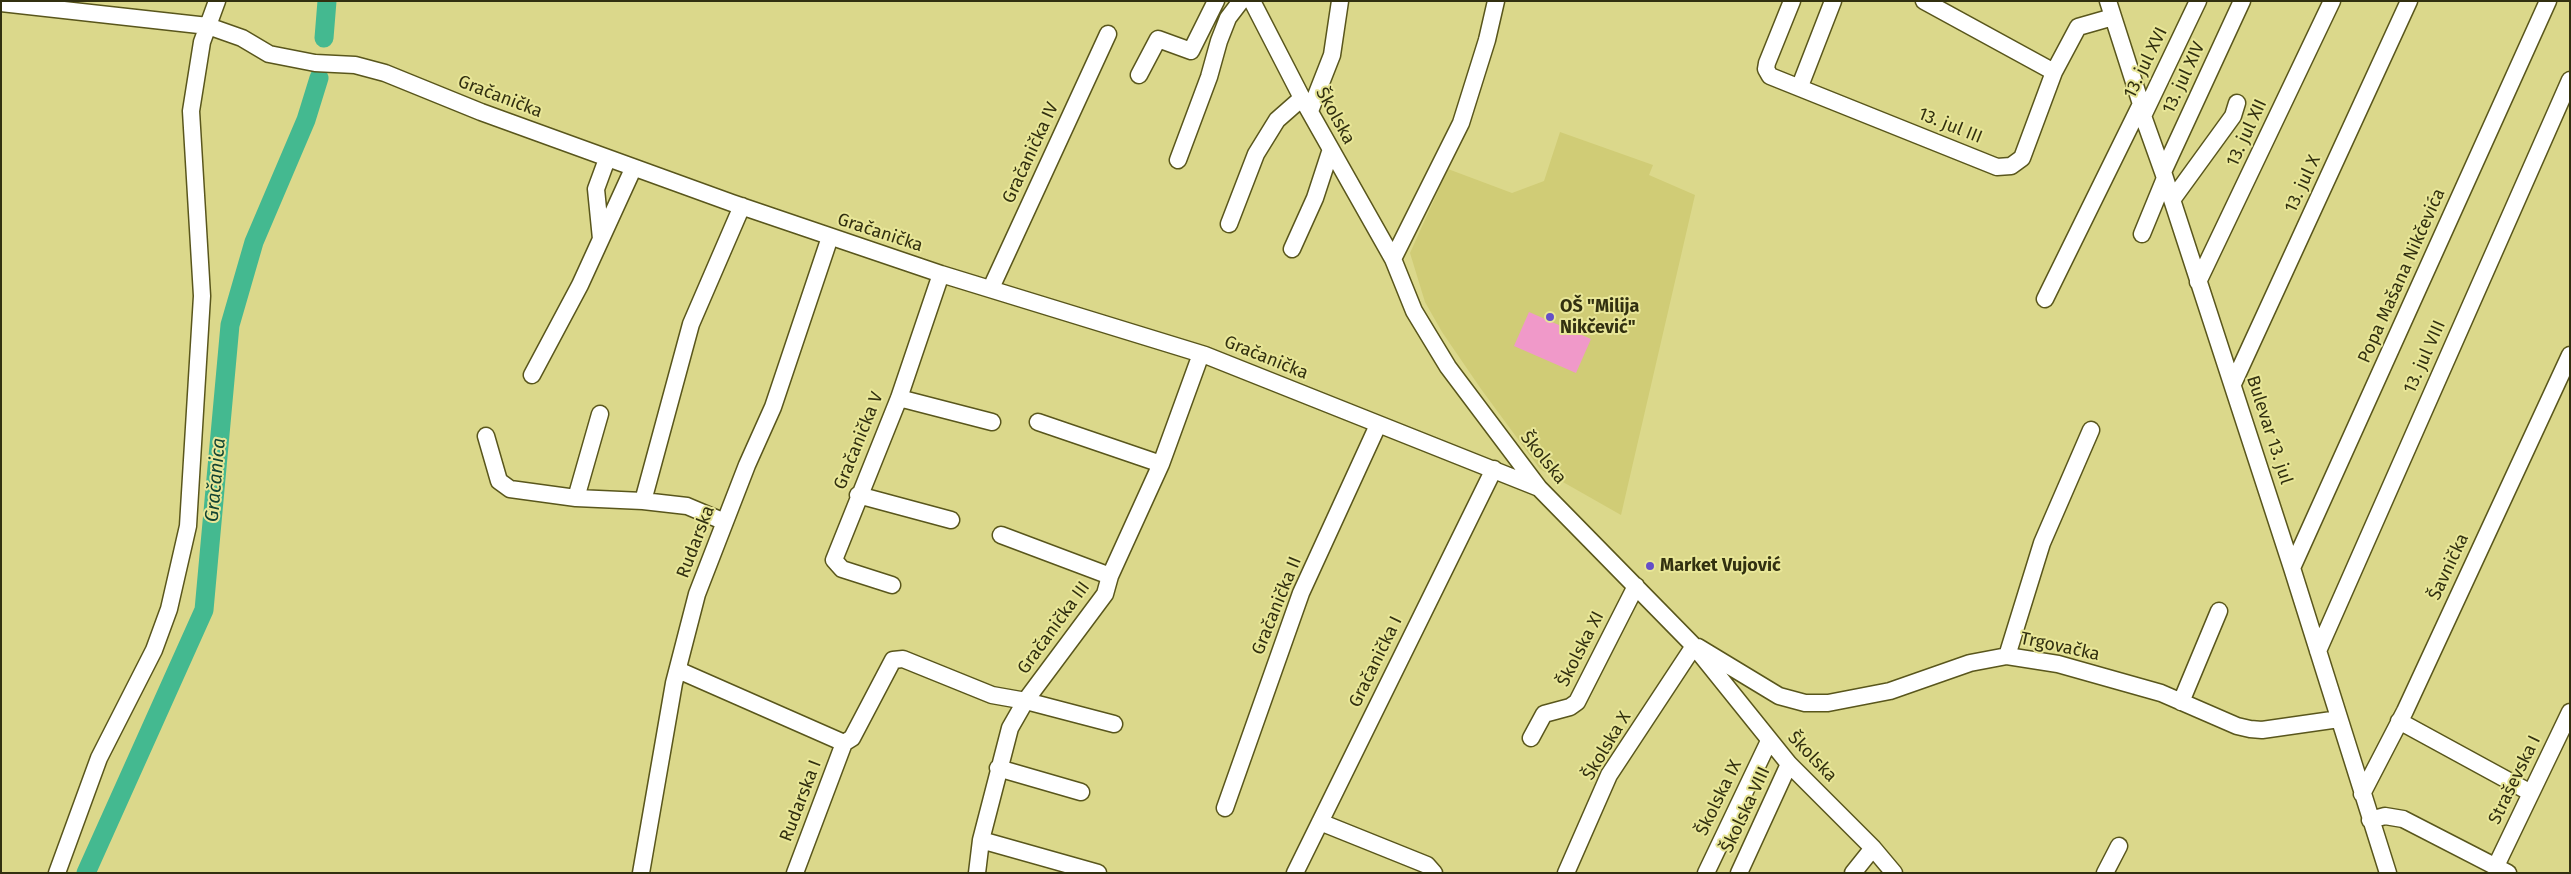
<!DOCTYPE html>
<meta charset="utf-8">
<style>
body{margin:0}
#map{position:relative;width:2571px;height:874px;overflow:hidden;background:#dbd88b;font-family:"Fira Sans",sans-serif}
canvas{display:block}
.frame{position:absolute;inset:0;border:2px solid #323010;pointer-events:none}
</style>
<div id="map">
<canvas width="2571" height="874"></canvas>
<div class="frame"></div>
</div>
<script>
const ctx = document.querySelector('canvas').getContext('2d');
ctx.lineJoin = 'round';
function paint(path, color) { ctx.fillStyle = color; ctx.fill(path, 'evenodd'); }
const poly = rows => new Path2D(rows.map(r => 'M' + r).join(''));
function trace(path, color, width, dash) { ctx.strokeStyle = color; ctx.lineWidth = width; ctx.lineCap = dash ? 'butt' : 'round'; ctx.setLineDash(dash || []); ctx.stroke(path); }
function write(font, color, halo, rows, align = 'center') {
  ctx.font = font + ' "Fira Sans",sans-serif'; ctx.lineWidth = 4; ctx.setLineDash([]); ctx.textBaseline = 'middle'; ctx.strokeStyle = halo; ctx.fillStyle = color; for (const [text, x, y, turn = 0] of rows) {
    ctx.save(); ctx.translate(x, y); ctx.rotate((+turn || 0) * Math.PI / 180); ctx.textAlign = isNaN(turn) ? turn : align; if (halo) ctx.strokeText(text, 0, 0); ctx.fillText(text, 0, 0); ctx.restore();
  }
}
paint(poly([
 [1560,132,1653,165,1649,175,1695,195,1621,515,1540,469,1481,389,1442,332,1425,302,1410,253,1448,169,1512,193,1544,181]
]), '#d0cc76');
paint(poly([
 [1529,312,1591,339,1576,373,1514,346]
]), '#f099c9');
trace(poly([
 [324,38,327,1],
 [86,873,204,610,230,325,254,242,306,120,319,78]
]), '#44b990', 19);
const minor = poly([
 [1252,1,1302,98,1393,259,1414,311,1448,367,1539,488,1694,646,1789,764,1873,848,1894,873],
 [1792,1,1767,63,1766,69,1770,76,1997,167,2011,166,2022,158,2054,72,2078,27,2113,17],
 [1924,1,2054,72],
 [2108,1,2141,104,2143,116,2163,172,2292,568,2388,873],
 [1,3,208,26,242,38,269,54,315,63,355,65,385,73,481,112,732,203,941,274,1205,355,1539,488],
 [1139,75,1158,39,1191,51,1216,1],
 [1800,86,1833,1],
 [1310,111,1332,55,1340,1],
 [2143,116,2198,1],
 [1178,160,1209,77,1219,41,1228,18,1241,1],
 [2163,172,2242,1],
 [2172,200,2233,116,2237,103],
 [1229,224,1256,154,1277,120,1302,98],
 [2142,234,2165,178],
 [601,239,596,189,607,159],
 [1292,249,1315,198,1331,149],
 [1393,259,1461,123,1487,40,1496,1],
 [2198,282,2332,1],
 [991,288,1108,34],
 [2045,299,2141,104],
 [532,375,580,285,633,169],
 [2233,384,2409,1],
 [899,398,992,422],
 [1038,422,1161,464],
 [486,436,499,481,510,489,576,498,643,501,687,506,725,522],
 [858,495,951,520],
 [576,498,600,414],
 [643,501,691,324,742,206],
 [1001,535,1110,576],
 [2292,568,2548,1],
 [892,585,842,569,834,560,899,398,941,274],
 [1698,647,1779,696,1805,703,1828,703,1890,691,1970,663,2007,656,2058,664,2161,693,2237,726,2250,729,2262,730,2339,719],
 [2318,651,2570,80],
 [2007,656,2042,543,2091,430],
 [678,670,844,743,852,738,893,660,903,659,992,695,1026,701,1114,724],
 [2181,702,2219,611],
 [2399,721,2531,793],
 [1531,738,1544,714,1570,707,1577,702,1636,586],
 [998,768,1081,792],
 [2362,794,2405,711,2570,355],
 [1225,808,1301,593,1378,425],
 [2370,820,2385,816,2403,819,2508,873],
 [1320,822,1427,865,1434,873],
 [981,840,1098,873],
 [2496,866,2570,712],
 [57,873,99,758,154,650,169,609,188,526,202,296,191,111,202,42,217,1],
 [641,873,674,683,697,594,747,465,773,407,830,237],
 [795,873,844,743],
 [977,873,981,840,1010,728,1026,700,1105,594,1110,576,1161,464,1201,354],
 [1295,873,1494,469],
 [1566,873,1609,775,1694,646],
 [1706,873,1769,741],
 [1739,873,1789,764],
 [1853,873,1873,848],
 [2105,873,2119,846]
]);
trace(minor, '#59561c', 19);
trace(minor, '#fff', 16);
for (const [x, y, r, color] of [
 [1550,317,5,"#654fc8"],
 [1650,566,5,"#654fc8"]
]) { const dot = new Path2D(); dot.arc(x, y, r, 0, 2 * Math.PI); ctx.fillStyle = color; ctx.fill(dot); trace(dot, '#e8e698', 2); }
write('18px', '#323010', '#e8e698', [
 ["13. jul XVI",2146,63,-64],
 ["13. jul XIV",2184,78,-65],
 ["Gračanička",500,97,21],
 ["Školska",1335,116,61],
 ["13. jul III",1950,126,22],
 ["13. jul XII",2247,133,-65],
 ["Gračanička IV",1031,153,-65],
 ["13. jul X",2303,184,-65],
 ["Gračanička",880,233,18],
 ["Popa Mašana Nikčevića",2402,276,-66],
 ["13. jul VIII",2425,357,-66],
 ["Gračanička",1266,358,22],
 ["Bulevar 13. jul",2269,430,72],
 ["Gračanička V",859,441,-68],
 ["Školska",1543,458,51],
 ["Rudarska",696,542,-69],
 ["Šavnička",2449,567,-65],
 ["Gračanička II",1277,606,-68],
 ["Gračanička III",1054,628,-54],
 ["Trgovačka",2060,647,12],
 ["Školska XI",1581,649,-63],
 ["Gračanička I",1376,662,-64],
 ["Školska X",1607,746,-59],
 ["Školska",1812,757,46],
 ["Straševska I",2515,780,-64],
 ["Školska IX",1719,798,-64],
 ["Rudarska I",801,801,-69],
 ["Školska VIII",1746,810,-65]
]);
write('bold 18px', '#323010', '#e8e698', [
 ["OŠ \"Milija",1560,307],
 ["Nikčević\"",1560,328],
 ["Market Vujović",1660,566]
], 'left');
write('italic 19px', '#134433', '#e8e698', [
 ["Gračanica",216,480,-85]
]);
</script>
